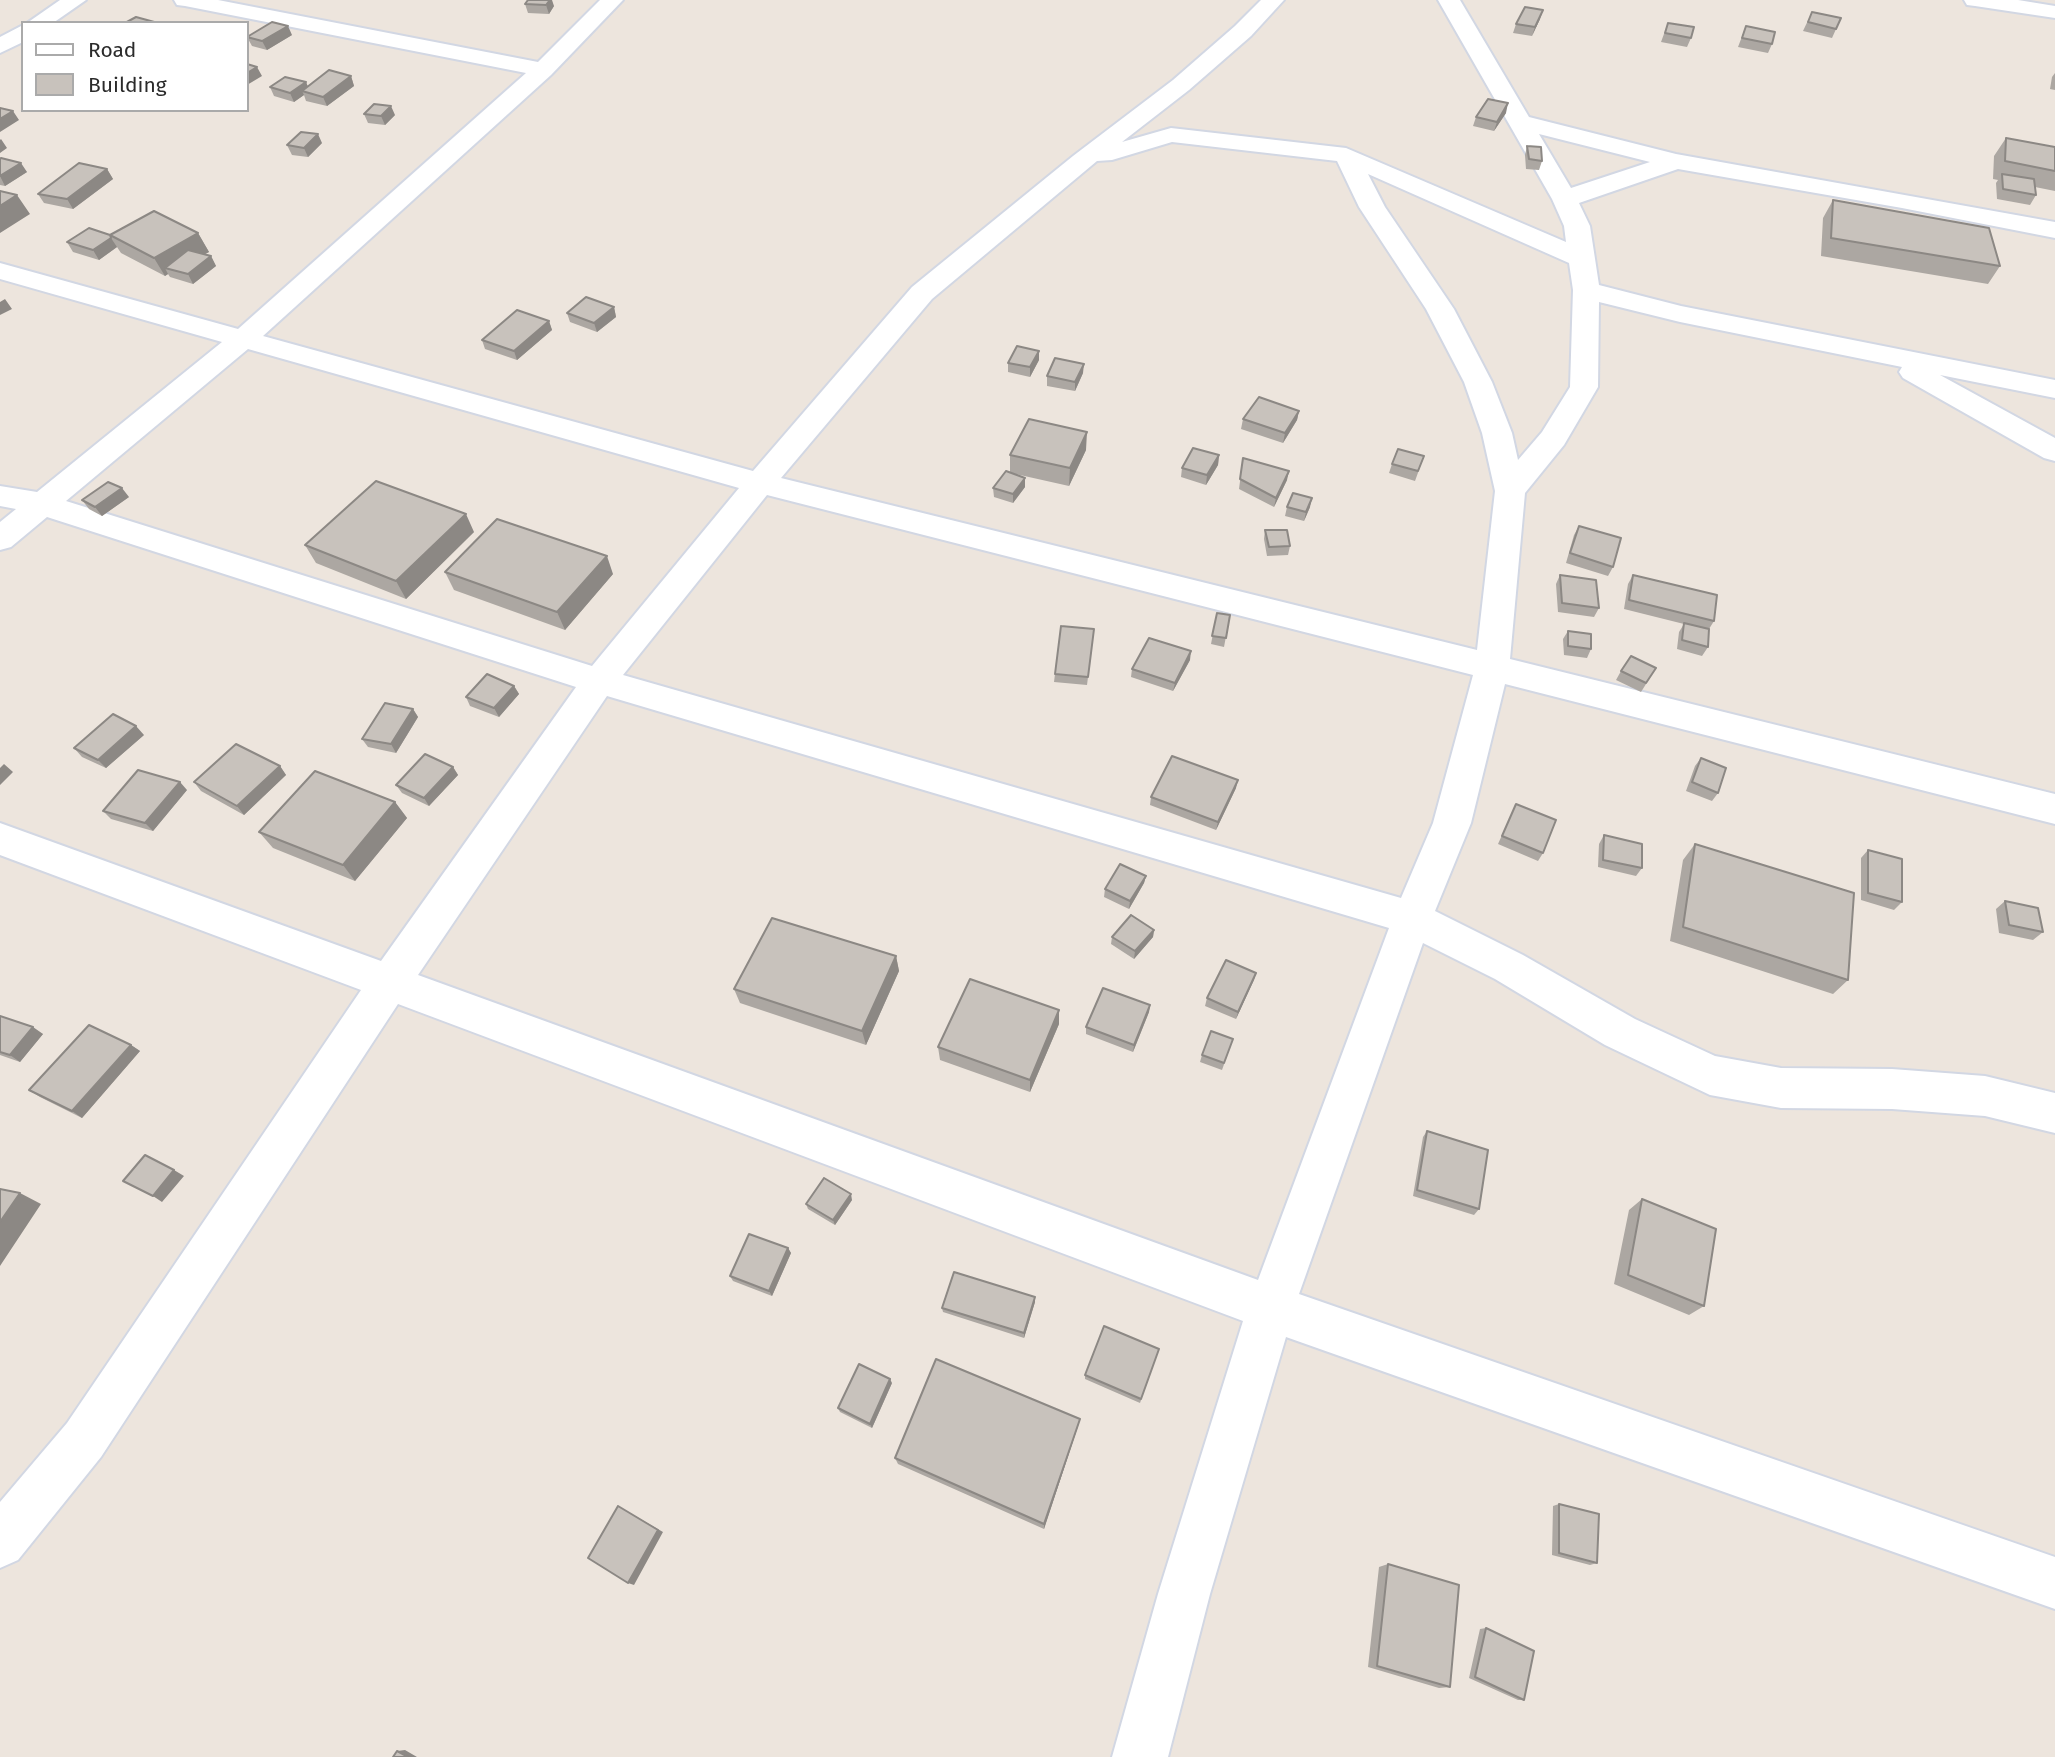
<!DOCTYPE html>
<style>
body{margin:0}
#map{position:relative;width:2055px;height:1757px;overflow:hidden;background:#ede5dd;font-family:"Fira Sans",sans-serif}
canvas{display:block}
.legend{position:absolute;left:21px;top:21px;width:228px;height:91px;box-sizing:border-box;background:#fff;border:2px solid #aaa;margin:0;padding:9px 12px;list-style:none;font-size:21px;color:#2b2b2b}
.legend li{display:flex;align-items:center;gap:14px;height:35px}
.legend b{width:35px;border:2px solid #aaa}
</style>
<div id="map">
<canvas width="2055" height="1757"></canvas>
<ul class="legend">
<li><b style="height:9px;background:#fff"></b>Road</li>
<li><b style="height:19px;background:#c8c2bc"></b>Building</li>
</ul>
</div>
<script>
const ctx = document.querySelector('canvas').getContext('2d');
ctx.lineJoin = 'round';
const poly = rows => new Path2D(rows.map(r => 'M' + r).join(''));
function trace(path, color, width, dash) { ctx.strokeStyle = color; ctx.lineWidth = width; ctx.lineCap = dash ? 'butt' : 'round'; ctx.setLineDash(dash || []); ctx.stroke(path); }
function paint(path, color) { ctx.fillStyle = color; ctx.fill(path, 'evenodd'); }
const minor = poly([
 [60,0,86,0,53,23,27,23,60,0],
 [174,0,218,0,538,62,600,0,623,0,551,75,263,336,753,471,912,287,1073,156,1173,80,1235,26,1261,0,1284,0,1251,36,1189,90,1122,142,1171,128,1346,148,1566,242,1564,226,1552,199,1438,0,1460,0,1529,117,1676,154,2055,222,2055,238,1902,208,1678,169,1579,203,1590,226,1599,285,1681,306,2055,380,2055,398,1940,375,2055,438,2055,461,2044,458,1903,378,1899,372,1902,367,1680,322,1599,302,1598,387,1564,445,1525,493,1510,659,2055,794,2055,824,1505,684,1471,823,1435,911,1523,955,1635,1019,1715,1056,1781,1068,1892,1069,1985,1076,2055,1093,2055,1133,1985,1116,1892,1109,1781,1108,1710,1095,1605,1045,1495,979,1423,943,1299,1294,2055,1557,2055,1609,1286,1337,1210,1594,1168,1757,1112,1757,1158,1594,1243,1321,398,1004,101,1457,18,1560,0,1568,0,1502,67,1423,361,990,0,855,0,823,381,961,576,687,47,517,11,547,0,550,0,522,16,509,0,506,0,486,37,492,222,342,0,279,0,263,238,329,526,73,185,6,177,5,174,0],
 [1539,134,1650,162,1571,188,1539,134],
 [1172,142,1337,161,1359,207,1426,309,1464,382,1482,433,1495,491,1477,650,781,478,932,299,1097,161,1112,160,1172,142],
 [1368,174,1569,263,1573,290,1570,387,1542,432,1518,460,1512,433,1492,382,1454,309,1385,207,1368,174],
 [248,349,739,488,592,666,66,501,248,349],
 [767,495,1473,675,1433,823,1401,898,623,675,767,495],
 [607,696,1389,928,1258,1280,418,975,607,696],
 [1964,0,2018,0,2055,6,2055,18,1975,6,1967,5,1964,0],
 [23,25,23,42,0,53,0,37,23,25]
]);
trace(minor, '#d2d7e3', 4);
paint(minor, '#fff');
paint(poly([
 [525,4,554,6,549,14,528,13],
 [1812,12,1841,18,1832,38,1803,31],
 [1540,19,1532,36,1513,33,1516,24],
 [1668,23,1691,38,1687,47,1661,42],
 [1746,26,1772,44,1768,53,1738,47],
 [292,35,267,50,252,46,247,37],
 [2055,73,2055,90,2050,89,2052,77],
 [351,76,354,86,327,106,306,101,304,95,294,102,274,96,270,87,306,82,308,87],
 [1506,113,1494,131,1473,126,1476,117],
 [364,114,395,115,385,125,368,123],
 [2006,138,2055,147,2055,191,2035,187,2036,195,2030,205,1997,199,1996,183,1998,180,1993,179,1994,156],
 [322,143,308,157,292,155,287,145],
 [1527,146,1542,161,1539,170,1526,169,1525,155],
 [0,159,27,172,5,186,0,185],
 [107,169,113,179,73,209,44,203,38,194],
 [1833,200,2000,266,1988,284,1821,256,1823,218],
 [198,233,209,252,204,254,211,256,216,266,193,284,170,277,168,274,165,276,121,253,117,247,99,260,73,252,67,242,110,235],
 [614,307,616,317,597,332,570,322,567,313],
 [549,321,552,330,517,360,485,349,482,340],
 [1039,360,1030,377,1008,372,1008,363],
 [1083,373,1075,391,1047,386,1047,376],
 [1299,411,1297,420,1283,443,1241,429,1243,419],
 [1086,450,1069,486,1011,473,1025,478,1025,487,1013,503,994,497,993,488,1010,473,1010,455],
 [1219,455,1218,465,1206,485,1181,477,1182,468],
 [1424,456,1415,481,1389,473,1392,464],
 [1243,458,1287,480,1274,507,1239,489],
 [129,497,102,516,89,509,82,500],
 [1287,507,1310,507,1304,521,1285,516],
 [1579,526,1613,567,1608,576,1566,563,1574,535],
 [1265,530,1290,546,1288,555,1267,556,1264,539],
 [474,532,406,599,316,563,305,545],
 [445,572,613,574,565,630,454,590],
 [1560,575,1599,608,1594,617,1558,612,1556,584],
 [1633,575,1714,621,1709,629,1708,647,1702,656,1677,649,1679,632,1684,624,1624,609,1628,584],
 [1217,613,1230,615,1224,647,1211,644],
 [1094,629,1087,685,1054,682,1055,674],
 [1568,631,1591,649,1587,658,1564,655,1563,639],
 [1190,660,1173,691,1131,677,1132,669],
 [1656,668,1641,692,1616,680,1621,671],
 [514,686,519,694,499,717,470,706,466,697],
 [413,709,418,717,396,753,368,747,362,739],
 [144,735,106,768,82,757,74,748],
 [1701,758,1718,793,1712,801,1686,791,1695,766],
 [280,766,286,775,244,815,201,791,194,782],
 [453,767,458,775,429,806,402,793,396,785],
 [1236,788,1216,830,1150,805,1151,797],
 [187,790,153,831,111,819,103,811],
 [395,802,407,818,355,881,273,848,259,832],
 [1516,804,1543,853,1538,861,1498,844],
 [1604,835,1642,868,1636,876,1598,867,1599,844],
 [1695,844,1848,980,1833,994,1670,941,1683,860],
 [1868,850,1902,902,1894,910,1861,900,1861,858],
 [1146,876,1144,883,1129,909,1104,897,1105,889],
 [2005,901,2043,932,2033,940,1999,933,1996,909],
 [1154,930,1153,937,1134,959,1111,944,1112,937],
 [896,956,899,971,866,1045,740,1003,734,989],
 [1256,973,1236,1019,1205,1006,1207,998],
 [1150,1005,1149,1012,1133,1052,1086,1034,1086,1027],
 [1059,1010,1059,1024,1030,1092,940,1060,938,1047],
 [0,1016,43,1034,20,1062,0,1055],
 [1233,1039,1222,1070,1200,1062,1202,1055],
 [131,1045,140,1051,82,1118,40,1097,29,1090],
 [1427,1131,1479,1209,1474,1215,1413,1196,1423,1137],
 [1642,1199,1704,1306,1689,1315,1614,1284,1629,1210],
 [852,1200,835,1225,808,1209,806,1204],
 [788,1248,791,1253,772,1296,733,1281,730,1276],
 [1035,1302,1024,1338,943,1312,942,1308],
 [1159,1349,1140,1403,1085,1379,1085,1375],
 [892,1383,872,1428,840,1412,838,1408],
 [1078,1426,1044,1529,898,1464,895,1458],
 [1559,1504,1597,1563,1590,1565,1552,1555,1553,1506],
 [1388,1564,1450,1687,1439,1688,1368,1667,1379,1567],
 [1486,1628,1524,1700,1518,1700,1469,1678,1480,1629]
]), '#aca7a2');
paint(poly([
 [550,0,552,0,554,6,549,14,546,5],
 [1543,10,1540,19,1532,36,1535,27],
 [288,26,292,35,267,50,262,41],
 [257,67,262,76,247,85,247,73],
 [351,76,354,86,327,106,323,97],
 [306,82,310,92,302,91,304,95,294,102,290,93],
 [1508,103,1506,113,1494,131,1497,122],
 [391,106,395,115,385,125,381,116],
 [13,111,19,120,0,132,0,119],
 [318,134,322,143,308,157,304,148],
 [1,139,7,148,0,153,0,140],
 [21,163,27,172,5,186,0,176],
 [107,169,113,179,73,209,67,199],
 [17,195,30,214,0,233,0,206],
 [198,233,209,252,174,271,165,268,168,274,165,276,154,258],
 [111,238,117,247,99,260,93,250],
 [211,256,216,266,193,284,188,274],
 [5,299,12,309,0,315,0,302],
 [614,307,616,317,597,332,594,323],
 [549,321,552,330,517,360,514,351],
 [1039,351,1039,360,1030,377,1030,367],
 [1084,364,1083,373,1075,391,1075,382],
 [1299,411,1297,420,1283,443,1285,433],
 [1087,432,1086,450,1069,486,1070,468],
 [1219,455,1218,465,1206,485,1207,475],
 [1289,471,1287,480,1274,507,1276,498],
 [1025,478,1025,487,1013,503,1013,494],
 [122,488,129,497,102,516,95,507],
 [1312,498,1310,507,1304,521,1306,512],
 [466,514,474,532,406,599,396,581],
 [607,556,613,574,565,630,557,612],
 [1191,651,1190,660,1173,691,1175,683],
 [514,686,519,694,499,717,494,708],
 [413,709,418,717,396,753,391,744],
 [136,726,144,735,106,768,98,760],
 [4,764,13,772,0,785,0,768],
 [280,766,286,775,244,815,237,806],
 [453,767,458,775,429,806,424,798],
 [1238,780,1236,788,1216,830,1218,822],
 [180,782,187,790,153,831,145,823],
 [395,802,407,818,355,881,343,865],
 [1146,876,1144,883,1129,909,1130,901],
 [1154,930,1153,937,1134,959,1135,951],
 [896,956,899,971,866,1045,862,1031],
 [1256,973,1254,980,1236,1019,1238,1012],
 [1150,1005,1149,1012,1133,1052,1134,1045],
 [1059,1010,1059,1024,1030,1092,1030,1080],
 [33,1027,43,1034,20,1062,10,1055],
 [131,1045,140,1051,82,1118,72,1111],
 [174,1170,184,1176,162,1202,153,1196],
 [20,1193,41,1204,0,1266,0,1222],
 [851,1194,852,1200,835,1225,833,1220],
 [788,1248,791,1253,772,1296,769,1291],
 [1035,1297,1035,1302,1024,1338,1024,1333],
 [890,1379,892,1383,872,1428,870,1424],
 [1080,1419,1078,1426,1044,1529,1044,1524],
 [623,1509,663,1532,634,1585,628,1583],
 [405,1750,417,1757,408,1757,397,1751]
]), '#8c8884');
const building = poly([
 [528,0,550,0,546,5,525,4,528,0],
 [1525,7,1543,10,1535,27,1516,24,1525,7],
 [1812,12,1841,18,1836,29,1808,22,1812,12],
 [136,17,158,23,125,23,136,17],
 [272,22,288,26,262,41,247,37,272,22],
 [1668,23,1694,27,1691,38,1665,33,1668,23],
 [1746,26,1775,32,1772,44,1742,38,1746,26],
 [247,64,257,67,247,73,247,64],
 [329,70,351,76,323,97,302,91,329,70],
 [285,77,306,82,290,93,270,87,285,77],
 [1488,99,1508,103,1497,122,1476,117,1488,99],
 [374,104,391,106,381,116,364,114,374,104],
 [0,108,13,111,0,119,0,108],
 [301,132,318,134,304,148,287,145,301,132],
 [2006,138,2055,147,2055,171,2005,161,2006,138],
 [1527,146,1541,147,1542,161,1529,159,1527,146],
 [1,158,21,163,0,176,0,159,1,158],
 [79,163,107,169,67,199,38,194,79,163],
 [2002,174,2034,179,2036,195,2003,189,2002,174],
 [0,191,17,195,0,206,0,191],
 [1833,200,1989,228,2000,266,1831,238,1833,200],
 [154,211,198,233,154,258,110,235,154,211],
 [89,228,110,235,111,238,93,250,67,242,89,228],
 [188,250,211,256,188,274,165,268,188,250],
 [586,297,614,307,594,323,567,313,586,297],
 [517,310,549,321,514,351,482,340,517,310],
 [1017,346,1039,351,1030,367,1008,363,1017,346],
 [1055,358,1084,364,1075,382,1047,376,1055,358],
 [1259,397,1299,411,1285,433,1243,419,1259,397],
 [1029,419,1087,432,1070,468,1010,455,1029,419],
 [1193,448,1219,455,1207,475,1182,468,1193,448],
 [1398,449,1424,456,1418,471,1392,464,1398,449],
 [1243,458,1289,471,1276,498,1240,479,1243,458],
 [1006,471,1025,478,1013,494,993,488,1006,471],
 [376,481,466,514,396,581,305,545,376,481],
 [108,482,122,488,95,507,82,500,108,482],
 [1293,493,1312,498,1306,512,1287,507,1293,493],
 [497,519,607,556,557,612,445,572,497,519],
 [1579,526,1621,538,1613,567,1570,553,1579,526],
 [1265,530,1287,530,1290,546,1269,547,1265,530],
 [1560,575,1596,580,1599,608,1562,603,1560,575],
 [1633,575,1717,595,1714,621,1629,600,1633,575],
 [1217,613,1230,615,1226,638,1212,636,1217,613],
 [1684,623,1709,629,1708,647,1682,640,1684,623],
 [1061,626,1094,629,1088,677,1055,674,1061,626],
 [1568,631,1591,634,1591,649,1568,646,1568,631],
 [1149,638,1191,651,1175,683,1132,669,1149,638],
 [1631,656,1656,668,1646,683,1621,671,1631,656],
 [487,674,514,686,494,708,466,697,487,674],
 [385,703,413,709,391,744,362,739,385,703],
 [113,714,136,726,98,760,74,748,113,714],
 [236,744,280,766,237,806,194,782,236,744],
 [425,754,453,767,424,798,396,785,425,754],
 [1172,756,1238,780,1218,822,1151,797,1172,756],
 [1701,758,1726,768,1718,793,1692,782,1701,758],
 [138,770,180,782,145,823,103,811,138,770],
 [315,771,395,802,343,865,259,832,315,771],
 [1516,804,1556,820,1543,853,1502,836,1516,804],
 [1604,835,1642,844,1642,868,1603,860,1604,835],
 [1695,844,1854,893,1848,980,1683,927,1695,844],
 [1868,850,1902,859,1902,902,1868,893,1868,850],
 [1120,864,1146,876,1130,901,1105,889,1120,864],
 [2005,901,2038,908,2043,932,2009,925,2005,901],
 [1131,915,1154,930,1135,951,1112,937,1131,915],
 [772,918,896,956,862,1031,734,989,772,918],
 [1226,960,1256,973,1238,1012,1207,998,1226,960],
 [970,979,1059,1010,1030,1080,938,1047,970,979],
 [1103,988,1150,1005,1134,1045,1086,1027,1103,988],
 [0,1016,33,1027,10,1055,0,1052,0,1016],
 [89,1025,131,1045,72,1111,29,1090,89,1025],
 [1211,1031,1233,1039,1224,1063,1202,1055,1211,1031],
 [1427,1131,1488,1150,1479,1209,1417,1190,1427,1131],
 [145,1155,174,1170,153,1196,123,1181,145,1155],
 [824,1178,851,1194,833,1220,806,1204,824,1178],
 [0,1189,20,1193,0,1222,0,1189],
 [1642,1199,1716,1229,1704,1306,1628,1275,1642,1199],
 [749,1234,788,1248,769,1291,730,1276,749,1234],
 [954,1272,1035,1297,1024,1333,942,1308,954,1272],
 [1104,1326,1159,1349,1141,1399,1085,1375,1104,1326],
 [936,1359,1080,1419,1044,1524,895,1458,936,1359],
 [859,1364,890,1379,870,1424,838,1408,859,1364],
 [1559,1504,1599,1514,1597,1563,1559,1553,1559,1504],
 [618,1506,658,1530,628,1583,588,1558,618,1506],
 [1388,1564,1459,1585,1450,1687,1377,1666,1388,1564],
 [1486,1628,1534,1651,1524,1700,1475,1677,1486,1628],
 [397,1751,408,1757,393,1757,397,1751]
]);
paint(building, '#c8c2bc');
trace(building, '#8c8884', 2);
</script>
